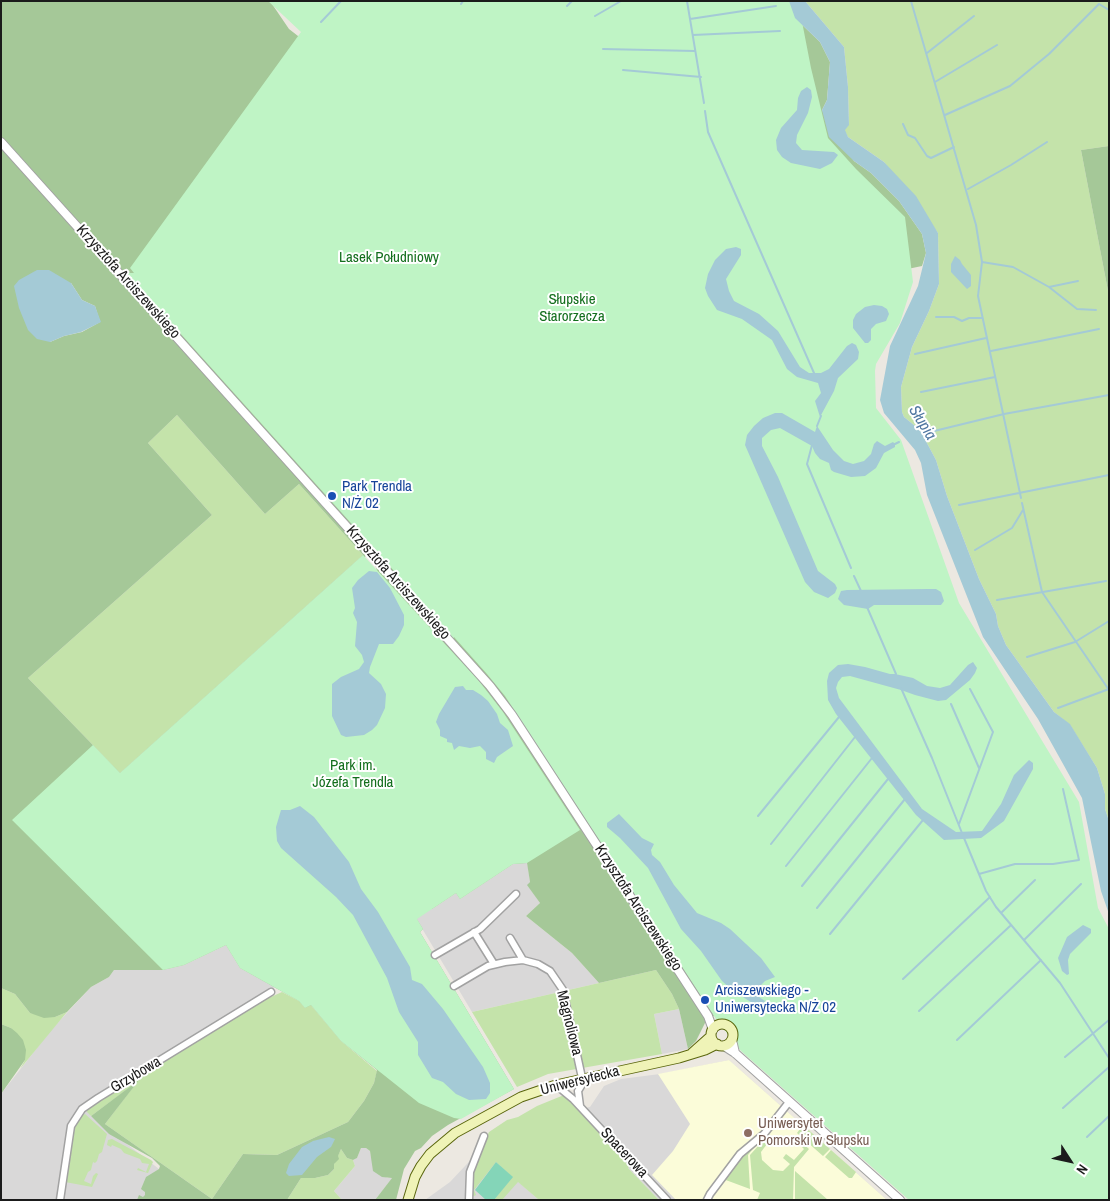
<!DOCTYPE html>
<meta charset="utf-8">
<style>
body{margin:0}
#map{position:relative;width:1110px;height:1201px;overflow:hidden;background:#ece8e1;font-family:"Archivo Narrow",sans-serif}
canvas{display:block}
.frame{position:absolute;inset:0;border:2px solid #1b1b1b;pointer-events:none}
.north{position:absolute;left:1045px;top:1136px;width:50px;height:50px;-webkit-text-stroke:4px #fff;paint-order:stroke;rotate:125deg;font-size:14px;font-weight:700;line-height:20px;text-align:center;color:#1b1b1b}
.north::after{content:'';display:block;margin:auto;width:18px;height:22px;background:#1b1b1b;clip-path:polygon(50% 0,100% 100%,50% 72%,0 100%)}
</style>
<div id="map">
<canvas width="1110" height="1201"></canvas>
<div class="frame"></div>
<div class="north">N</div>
</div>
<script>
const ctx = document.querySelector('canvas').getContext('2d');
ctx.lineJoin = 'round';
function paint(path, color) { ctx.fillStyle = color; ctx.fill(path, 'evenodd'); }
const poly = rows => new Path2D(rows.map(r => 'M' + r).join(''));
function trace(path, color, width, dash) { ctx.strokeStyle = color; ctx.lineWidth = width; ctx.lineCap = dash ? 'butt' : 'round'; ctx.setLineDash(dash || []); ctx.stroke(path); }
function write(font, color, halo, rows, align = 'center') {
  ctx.font = font + ' "Archivo Narrow",sans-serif'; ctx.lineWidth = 4; ctx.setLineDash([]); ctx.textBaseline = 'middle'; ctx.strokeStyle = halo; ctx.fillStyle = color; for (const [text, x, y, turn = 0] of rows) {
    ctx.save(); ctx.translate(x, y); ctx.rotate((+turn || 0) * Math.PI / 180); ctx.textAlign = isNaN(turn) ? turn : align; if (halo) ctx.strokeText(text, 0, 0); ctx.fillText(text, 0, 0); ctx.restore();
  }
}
paint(poly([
 [527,862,530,882,528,885,540,903,526,916,572,953,599,983,472,1012,411,910,432,909,456,893,460,899,513,864],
 [226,945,240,968,275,987,87,1109,91,1116,159,1169,207,1200,1,1200,1,1094,51,1030,91,987,109,977,114,970,163,970,184,965],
 [679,1009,688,1049,662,1054,654,1014],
 [729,1060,887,1200,659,1200,628,1168,631,1164,578,1109,590,1107,604,1086,621,1079,660,1074],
 [361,1148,366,1148,370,1151,371,1157,387,1178,393,1177,375,1200,342,1200,334,1191,355,1166,353,1160,357,1158],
 [481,1149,513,1177,539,1200,425,1200,450,1182]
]), '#d9d8d8');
paint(poly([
 [729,1060,887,1200,676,1200,652,1175,673,1151,690,1124,658,1074]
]), '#fbfcd9');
paint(poly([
 [805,1,1109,1,1109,146,1081,150,1109,296,1109,821,1105,809,1105,794,1097,768,1070,725,1054,712,1006,645,998,626,996,614,979,579,947,496,936,460,920,430,904,417,902,412,901,387,912,347,929,311,939,284,938,233,884,162,848,137,844,130,849,124,848,87,844,47],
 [177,415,265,514,299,484,363,555,120,773,28,678,212,515,148,443],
 [656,970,672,994,679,1009,654,1014,662,1054,548,1074,517,1087,472,1012],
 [1,988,15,994,30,1013,55,1017,67,1012,20,1069,25,1060,11,1028,1,1024],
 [282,992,299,1001,305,1008,310,1004,341,1041,377,1071,374,1083,364,1101,348,1122,277,1155,243,1154,212,1199,105,1124,137,1082,91,1116,87,1112,87,1109,97,1102,262,1001],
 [564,1095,631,1165,628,1168,659,1200,539,1200,518,1182,502,1200,494,1200,512,1177,496,1162,474,1190,476,1195,472,1197,474,1169,481,1149,489,1132,507,1120,518,1117,537,1106],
 [85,1114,107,1134,102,1152,99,1154,97,1161,95,1163,93,1162,91,1170,88,1172,84,1181,91,1184,93,1176,96,1173,98,1174,92,1187,65,1182,74,1130,79,1119,83,1115],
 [803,1125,830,1149,823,1156,797,1133],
 [112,1139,151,1160,153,1162,148,1173,137,1170,138,1168,146,1172,149,1164,142,1163,140,1159,124,1153,121,1149,112,1145,111,1147,107,1145,108,1140],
 [799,1140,809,1149,794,1167,793,1200,757,1200,760,1193,753,1190,750,1155,760,1144,765,1142,767,1144,761,1152,762,1160,773,1170,783,1171,790,1164,783,1158,786,1154,794,1160,804,1149,797,1142],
 [755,1146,748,1155,750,1189,723,1179,742,1155],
 [341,1149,347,1158,353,1160,355,1166,334,1191,342,1200,287,1200,301,1178,315,1178,328,1175,334,1169,334,1164],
 [831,1150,856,1172,852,1178,849,1178,825,1157],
 [795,1171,828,1200,795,1200]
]), '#c4e3aa');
paint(poly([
 [1,1,274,1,272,4,289,29,307,43,715,1015,706,1021,696,1041,688,1049,679,1009,672,994,656,970,599,983,572,953,526,916,540,903,527,885,530,882,527,863,513,864,460,899,456,893,432,909,411,910,423,929,420,932,514,1089,448,1125,432,1136,421,1148,415,1151,404,1169,396,1200,375,1200,392,1178,382,1177,373,1171,370,1151,366,1148,361,1148,357,1158,353,1160,347,1158,341,1149,338,1156,339,1159,334,1164,334,1169,328,1175,315,1178,301,1178,287,1200,137,1200,139,1195,143,1197,145,1195,145,1192,141,1189,146,1177,159,1169,160,1166,152,1158,109,1134,91,1116,139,1080,105,1124,212,1199,243,1154,277,1155,348,1122,364,1101,374,1083,377,1070,341,1041,311,1005,305,1008,299,1001,240,968,226,945,184,965,163,970,114,970,109,977,91,987,67,1012,55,1017,44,1018,30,1013,15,994,1,988],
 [71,283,82,300,95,306,100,322,82,332,64,336,50,342],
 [177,415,265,514,299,484,363,555,120,773,28,678,212,515,148,443],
 [367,555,375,563,377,572,294,620],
 [795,18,820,42,830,62,827,100,822,110,854,161,871,173,899,201,922,234,926,253,922,266,898,271,781,97],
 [1109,146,1109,296,1081,150],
 [1,1024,11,1028,17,1033,23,1040,26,1050,25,1060,1,1094]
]), '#a5c898');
paint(poly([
 [268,1,798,1,811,68,828,138,856,169,905,217,913,282,900,323,876,364,875,371,876,408,901,440,959,603,1079,802,1098,908,1109,929,1109,1200,909,1200,741,1051,716,1019,505,696,487,674,454,637,453,639,402,583,404,582,126,273,134,273,130,268,301,32],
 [363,555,479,681,503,712,580,830,527,863,513,864,460,899,456,893,417,919,423,929,420,932,514,1089,461,1119,454,1118,419,1103,341,1041,311,1005,305,1008,299,1001,240,968,226,945,184,965,163,970,12,820,93,745,120,773]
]), '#bff4c5');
paint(poly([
 [496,1162,513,1177,494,1200,486,1200,475,1190]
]), '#84d5b8');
paint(poly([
 [789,1,805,1,844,47,848,87,849,125,845,130,848,137,884,162,916,196,938,233,939,284,929,311,912,347,901,387,902,412,904,417,920,430,936,460,947,496,979,579,996,614,998,626,1006,645,1054,712,1070,724,1097,768,1105,794,1105,809,1109,821,1109,914,1101,891,1082,798,1038,719,983,637,927,495,921,463,915,450,884,413,880,400,890,346,918,286,926,253,922,234,899,201,871,173,854,161,829,137,822,110,827,100,830,62,820,42,795,18],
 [807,87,811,90,812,97,808,113,797,135,796,143,802,150,834,152,838,155,832,163,820,169,791,163,782,157,777,150,776,140,781,128,797,110,798,98,801,91],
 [736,247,741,249,741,255,726,279,729,291,734,301,759,314,778,331,800,367,809,373,821,373,829,369,847,346,852,343,856,345,859,352,858,359,838,378,834,391,820,417,815,401,821,393,818,383,797,377,787,369,772,340,742,319,717,310,708,296,705,288,708,274,715,260,726,249],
 [955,256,960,260,962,264,971,275,971,286,967,289,951,272,951,264],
 [37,270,49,270,71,283,82,300,95,306,101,322,81,332,64,336,50,342,37,339,28,330,19,308,14,286,19,280],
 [874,305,882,306,887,309,889,314,886,321,876,324,871,329,871,340,868,343,865,343,853,328,853,320,856,314,865,307],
 [775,413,782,413,815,432,817,426,833,450,844,461,853,464,864,461,871,454,874,444,877,441,885,446,893,442,895,444,895,447,884,453,876,468,865,476,851,477,834,472,831,470,829,463,820,459,815,453,812,446,780,428,771,430,762,438,762,446,778,477,818,571,835,584,837,588,835,593,828,598,814,592,805,582,745,445,747,435,754,426,763,418],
 [369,571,377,572,390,588,404,615,404,625,399,636,393,644,379,644,370,667,369,673,381,684,386,694,385,708,377,725,372,730,364,735,346,737,341,735,332,716,332,684,341,677,359,669,364,662,362,655,355,646,357,622,353,613,355,608,352,588,358,580],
 [928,589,936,589,941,592,944,601,941,605,874,605,868,609,844,605,838,599,841,591,847,590],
 [973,662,977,668,975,673,970,680,946,700,938,701,915,695,901,690,850,676,842,677,838,682,836,688,839,698,922,809,956,832,982,831,1001,804,1014,775,1029,760,1033,763,1033,769,1004,821,981,838,944,840,916,815,836,714,828,700,827,681,829,673,838,665,848,664,865,667,890,674,895,674,913,678,927,686,940,688,950,685,968,665],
 [463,686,466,690,473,690,481,695,488,701,497,714,500,723,508,730,513,746,497,757,494,763,486,759,486,752,480,746,470,748,459,746,454,750,452,743,447,742,447,739,440,736,440,730,436,722,439,714,455,687],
 [300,806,314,817,349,862,361,889,378,912,410,967,412,980,422,984,443,1009,483,1067,490,1083,490,1093,486,1099,469,1100,456,1094,443,1082,432,1078,418,1055,418,1042,399,1012,387,978,353,915,336,897,281,848,277,841,276,827,281,810,290,810],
 [619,814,642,838,654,844,651,850,652,855,660,862,674,885,697,913,721,923,730,929,761,958,775,977,765,981,753,993,765,1001,762,1005,757,1006,732,990,722,981,701,951,681,929,648,868,620,838,607,827,607,823],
 [1083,925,1091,929,1091,933,1070,954,1068,960,1069,974,1067,975,1062,971,1058,958,1067,937],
 [329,1137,335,1139,331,1147,317,1157,302,1175,289,1176,286,1173,289,1164,302,1147,313,1141]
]), '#a4cad6');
trace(poly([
 [687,1,704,103],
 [911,1,976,225,982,262,978,296,1021,498],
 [461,4,463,1],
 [567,6,572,1],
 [595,16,621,1],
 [690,19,776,6],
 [321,22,341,1],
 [693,35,780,31],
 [603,49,695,51],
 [927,53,974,16],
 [623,70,701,77],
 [935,82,997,45],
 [705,111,708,132,814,373],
 [945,115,1010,86,1049,54,1099,4,1109,10],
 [903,124,908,135,915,138,927,156,931,158,954,147],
 [968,189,1011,165,1047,142],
 [982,262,1013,267,1049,287,1077,309,1096,310],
 [1049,287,1078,281],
 [936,317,954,317,962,321,969,318,982,318],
 [991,351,1099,329],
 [915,354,986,338],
 [921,392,995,377],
 [817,426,821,416],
 [926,433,1004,414,1109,395],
 [895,444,899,442],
 [812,445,807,464,851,568],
 [1022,503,1042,592,1109,690],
 [959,505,1109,475],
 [975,550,1012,528,1023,510],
 [854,576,861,591],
 [997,600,1106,581],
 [867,607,896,674],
 [1027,657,1075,642,1109,621],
 [901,688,932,758,962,833],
 [951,704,979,768],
 [1058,708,1109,689],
 [758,816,839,717],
 [959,824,993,732,970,689],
 [964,838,986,891,996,907,1060,983,1109,1058],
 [771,844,855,737],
 [786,866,872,758],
 [979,874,1015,864,1053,864,1079,860,1063,789],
 [802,886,888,779],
 [817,908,905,799],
 [1001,913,1035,880],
 [830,934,923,820],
 [1024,940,1081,884],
 [903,979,990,897],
 [919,1011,1010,926],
 [957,1040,1041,960],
 [1065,1057,1109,1020],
 [1063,1108,1109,1067],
 [1087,1137,1109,1116]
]), '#a4cad6', 2);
const minor = poly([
 [474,932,494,964],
 [510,938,523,960],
 [435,955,480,929,516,894],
 [454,986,488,966,505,962,523,960,538,964,550,971,563,990,582,1078],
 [556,1085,573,1099,667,1200],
 [580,1106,578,1091,586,1078],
 [60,1200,71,1126,82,1109,98,1098,271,992],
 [469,1200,470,1172,484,1136],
 [707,1200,710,1194,740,1154,764,1134,789,1102]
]);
const tertiary = poly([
 [1,142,490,686,512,715,708,1016,713,1030],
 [732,1040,735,1053],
 [724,1046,735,1053,900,1200]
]);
const secondary = poly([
 '711 1035a11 11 0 1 1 22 0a11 11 0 1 1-22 0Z',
 [692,1053,711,1036],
 [408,1200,415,1177,421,1166,430,1154,455,1133,521,1097,556,1085,679,1058,705,1050,717,1044]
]);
trace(minor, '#a2a2a2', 9);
trace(tertiary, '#a2a2a2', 10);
trace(secondary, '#5a660d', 11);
trace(minor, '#fff', 6);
trace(tertiary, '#fff', 8);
trace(secondary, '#eff3b7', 9);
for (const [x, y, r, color] of [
 [332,496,5,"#1a4fb4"],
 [705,1000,5,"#1a4fb4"],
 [748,1133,5,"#8d6e63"]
]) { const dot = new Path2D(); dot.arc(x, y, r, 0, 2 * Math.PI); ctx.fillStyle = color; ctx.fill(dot); trace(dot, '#fff', 2); }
write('15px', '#136e1d', '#fff', [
 ["Lasek Południowy",389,258],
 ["Słupskie",572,300],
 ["Starorzecza",572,317],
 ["Park im.",353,766],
 ["Józefa Trendla",353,783]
]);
write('15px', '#1b1b1b', '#fff', [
 ["Krzysztofa Arciszewskiego",128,282,48],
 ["Krzysztofa Arciszewskiego",398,583,48],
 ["Krzysztofa Arciszewskiego",638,908,57],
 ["Magnoliowa",569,1023,76],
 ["Grzybowa",136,1075,-31],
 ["Uniwersytecka",580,1081,-14],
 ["Spacerowa",624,1153,47]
]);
write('15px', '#164399', '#fff', [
 ["Park Trendla",342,487],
 ["N/Ż 02",342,504],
 ["Arciszewskiego -",715,991],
 ["Uniwersytecka N/Ż 02",715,1008]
], 'left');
write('15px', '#785e54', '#fff', [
 ["Uniwersytet",758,1124],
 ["Pomorski w Słupsku",758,1141]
], 'left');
write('italic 16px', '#5077a1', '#fff', [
 ["Słupia",922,423,58]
]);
</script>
